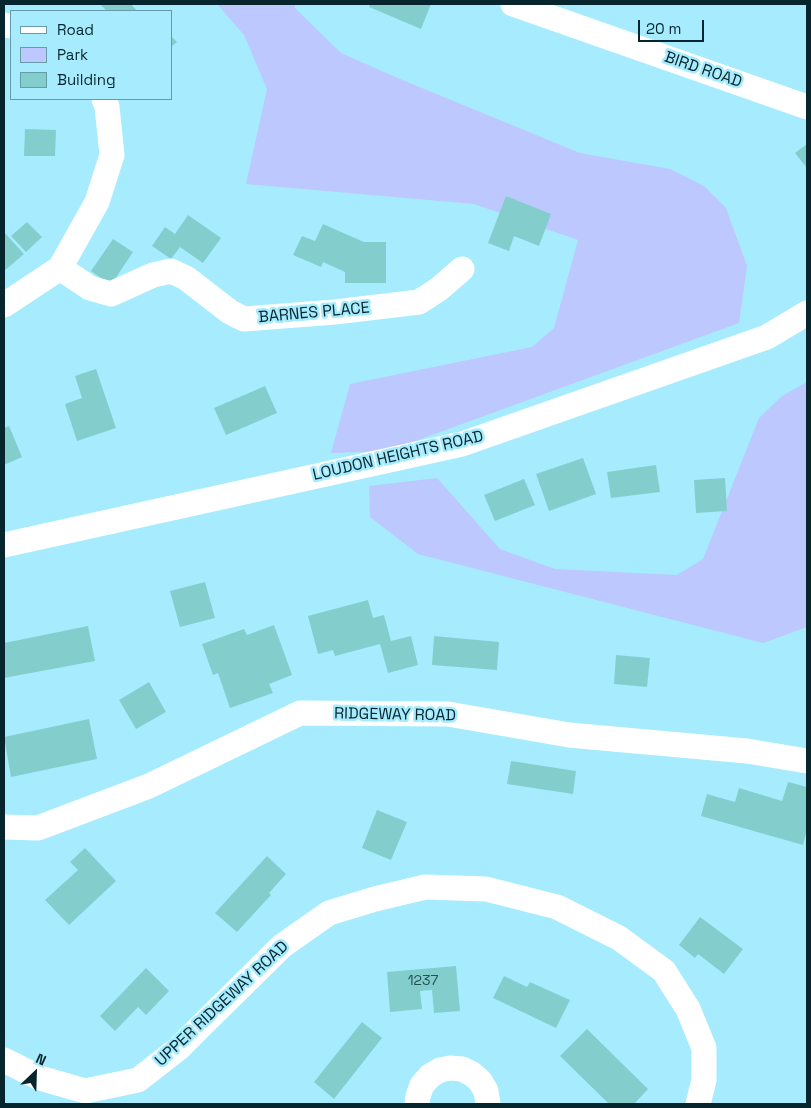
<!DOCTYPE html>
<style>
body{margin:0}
#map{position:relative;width:811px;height:1108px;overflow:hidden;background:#a6ecfe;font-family:"Space Grotesk",sans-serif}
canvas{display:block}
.frame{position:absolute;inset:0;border:5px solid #07252c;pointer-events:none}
.legend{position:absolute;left:10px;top:10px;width:162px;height:90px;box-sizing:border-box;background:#a6ecfe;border:1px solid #669caa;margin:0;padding:6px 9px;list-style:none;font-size:15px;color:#07252c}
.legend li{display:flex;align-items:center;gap:10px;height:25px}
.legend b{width:25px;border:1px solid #669caa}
.north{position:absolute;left:10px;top:1048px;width:50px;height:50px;-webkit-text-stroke:4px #a6ecfe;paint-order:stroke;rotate:24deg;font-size:14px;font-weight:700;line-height:20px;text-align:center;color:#07252c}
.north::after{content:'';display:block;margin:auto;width:18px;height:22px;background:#07252c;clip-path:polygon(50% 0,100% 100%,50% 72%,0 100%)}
.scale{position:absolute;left:638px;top:20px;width:66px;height:22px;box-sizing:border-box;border:2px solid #07252c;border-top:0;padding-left:6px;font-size:15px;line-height:18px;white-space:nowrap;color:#07252c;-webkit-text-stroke:4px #a6ecfe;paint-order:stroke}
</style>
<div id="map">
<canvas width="811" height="1108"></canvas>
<div class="frame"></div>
<ul class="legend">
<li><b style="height:6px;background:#fff"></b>Road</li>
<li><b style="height:14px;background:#bdc8fe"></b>Park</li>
<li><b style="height:14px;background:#83cecd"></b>Building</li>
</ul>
<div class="north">N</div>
<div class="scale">20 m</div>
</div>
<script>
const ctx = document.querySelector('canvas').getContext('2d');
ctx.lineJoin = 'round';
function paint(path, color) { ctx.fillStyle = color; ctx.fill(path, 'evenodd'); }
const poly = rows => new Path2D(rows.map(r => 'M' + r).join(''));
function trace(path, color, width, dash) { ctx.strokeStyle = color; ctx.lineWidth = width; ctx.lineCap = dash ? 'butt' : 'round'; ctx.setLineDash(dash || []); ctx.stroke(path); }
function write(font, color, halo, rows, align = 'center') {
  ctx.font = font + ' "Space Grotesk",sans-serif'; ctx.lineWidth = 5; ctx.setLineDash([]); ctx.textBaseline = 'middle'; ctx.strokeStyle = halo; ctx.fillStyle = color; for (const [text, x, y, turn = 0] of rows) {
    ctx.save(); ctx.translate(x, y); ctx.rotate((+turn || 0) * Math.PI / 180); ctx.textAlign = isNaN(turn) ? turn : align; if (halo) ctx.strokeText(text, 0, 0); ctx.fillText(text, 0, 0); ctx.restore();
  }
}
paint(poly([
 [217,4,295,4,295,8,341,53,400,79,580,153,670,169,704,186,726,208,747,266,739,323,388,451,331,453,350,384,532,347,554,328,578,240,474,204,246,184,267,89,244,35],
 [807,382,807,627,763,643,418,554,370,517,369,486,437,478,500,549,555,569,677,575,703,559,759,418,782,396]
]), '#bdc8fe');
paint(poly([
 [102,4,131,4,137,11,107,11,101,5],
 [370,4,431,4,421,29,369,7],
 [171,36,177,42,171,47],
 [25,129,56,130,55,156,24,156],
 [807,144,807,168,795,153],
 [506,196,551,214,539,246,514,236,509,251,488,243],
 [188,215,221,238,203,263,180,247,171,259,152,246,165,227,175,234],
 [27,222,42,237,26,252,11,236],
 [323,224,364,242,386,242,386,283,345,283,345,272,323,262,321,267,293,255,302,236,315,241],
 [4,232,24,254,4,271],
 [113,239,133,252,111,285,91,271],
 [96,369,116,428,77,441,65,404,82,398,75,376],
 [265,386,277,413,226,435,214,408],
 [9,426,22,457,4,465,4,428],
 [583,458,596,494,549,511,536,474],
 [656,465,660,492,611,498,607,472],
 [725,478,727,511,696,513,694,480],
 [524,479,535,505,495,521,484,495],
 [205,582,215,618,180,627,170,591],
 [368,600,373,618,384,615,391,641,411,636,418,665,388,673,380,644,335,656,333,650,318,654,308,616],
 [274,625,292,675,269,684,273,693,230,708,218,673,213,675,202,644,244,629,247,635],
 [88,626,95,661,4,678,4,643],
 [434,636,499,642,497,670,432,665],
 [616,655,650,658,647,687,614,684],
 [149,682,166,712,136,729,119,700],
 [89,719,97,759,11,777,4,737],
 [511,761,576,771,573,794,507,784],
 [788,782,807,787,807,829,803,845,701,816,707,794,735,802,739,788,782,801],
 [377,810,407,822,391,860,362,848],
 [85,848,116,881,69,925,45,900,78,870,70,862],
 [267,856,286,874,269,893,271,895,237,932,215,913],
 [700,917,743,949,724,974,698,954,695,958,679,945],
 [456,966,460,1011,434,1013,432,990,420,991,422,1009,390,1012,387,972],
 [146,968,169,991,146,1015,138,1007,115,1031,100,1016],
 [504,976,527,987,530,982,570,1000,556,1028,493,998],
 [362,1022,382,1038,334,1099,314,1082],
 [587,1029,648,1089,634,1104,609,1104,560,1056]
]), '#83cecd');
trace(poly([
 [513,4,807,107],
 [4,25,11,26],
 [60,268,90,288,111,294,153,275,171,271,186,278,230,312,244,319,335,312,419,302,439,289,462,269],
 [4,305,60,268,97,202,112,155,107,107,104,99],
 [4,545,462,444,767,337,807,313],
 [4,827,38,828,149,786,300,713,448,714,569,735,747,751,807,761],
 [4,1060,40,1078,85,1091,138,1080,179,1048,206,1021,282,946,329,913,375,899,425,887,486,889,557,907,619,938,664,971,688,1009,704,1048,704,1080,698,1104],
 [417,1104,418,1096,422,1085,430,1076,440,1070,450,1068,462,1069,472,1074,480,1081,486,1091,488,1104]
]), '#fff', 25);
write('14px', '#264f54', null, [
 ["1237",423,981]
]);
write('16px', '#07252c', '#a6ecfe', [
 ["BIRD ROAD",703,70,19],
 ["BARNES PLACE",314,313,-5],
 ["LOUDON HEIGHTS ROAD",398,456,-13],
 ["RIDGEWAY ROAD",395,715,1],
 ["UPPER RIDGEWAY ROAD",222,1004,-43]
]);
</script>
